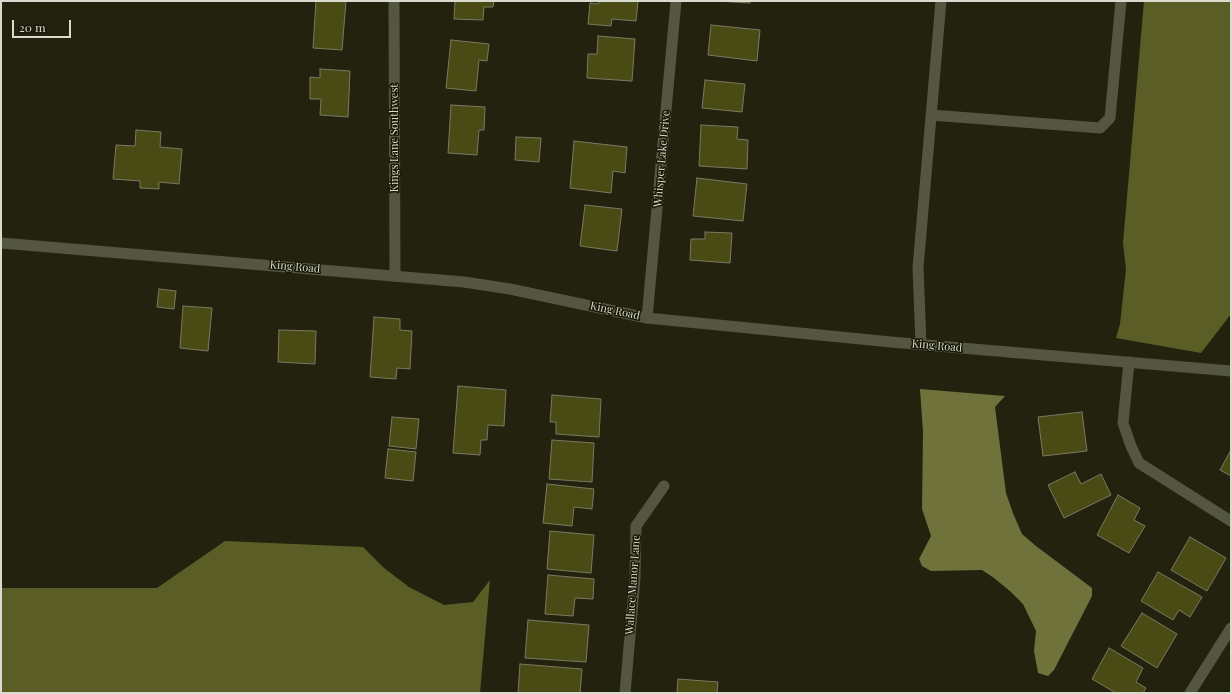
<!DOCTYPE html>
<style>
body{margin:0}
#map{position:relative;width:1232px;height:694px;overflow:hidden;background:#22220f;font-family:"Playfair Display",serif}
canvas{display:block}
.frame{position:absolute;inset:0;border:2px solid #dadbcf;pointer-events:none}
.scale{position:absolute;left:12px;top:20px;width:59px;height:18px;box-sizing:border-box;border:2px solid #dadbcf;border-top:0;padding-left:5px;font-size:12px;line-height:14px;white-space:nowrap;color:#dadbcf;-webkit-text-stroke:3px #181906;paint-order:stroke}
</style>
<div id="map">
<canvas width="1232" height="694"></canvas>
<div class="frame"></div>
<div class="scale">20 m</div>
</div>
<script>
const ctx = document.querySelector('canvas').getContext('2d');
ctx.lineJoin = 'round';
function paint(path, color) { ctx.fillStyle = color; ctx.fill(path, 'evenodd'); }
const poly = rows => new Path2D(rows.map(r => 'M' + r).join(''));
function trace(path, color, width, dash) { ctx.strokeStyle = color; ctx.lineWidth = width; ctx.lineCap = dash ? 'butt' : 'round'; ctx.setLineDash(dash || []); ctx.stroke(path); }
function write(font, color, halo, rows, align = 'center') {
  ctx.font = font + ' "Playfair Display",serif'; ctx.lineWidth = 3; ctx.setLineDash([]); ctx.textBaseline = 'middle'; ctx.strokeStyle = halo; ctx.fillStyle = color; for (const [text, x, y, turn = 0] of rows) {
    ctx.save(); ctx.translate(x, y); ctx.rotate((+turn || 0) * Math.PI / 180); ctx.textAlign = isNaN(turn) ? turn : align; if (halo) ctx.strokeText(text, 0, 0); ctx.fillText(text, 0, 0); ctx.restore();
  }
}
paint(poly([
 [1144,1,1231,1,1231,314,1201,353,1116,338,1120,324,1126,269,1123,243],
 [225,541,363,547,384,568,409,587,444,605,473,602,490,580,480,693,1,693,1,588,157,588]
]), '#5b5d27');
paint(poly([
 [920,389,1005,396,995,407,1006,493,1013,513,1022,534,1036,546,1092,588,1092,596,1054,670,1048,676,1038,673,1034,651,1036,631,1023,604,1011,592,994,578,982,570,931,571,922,566,919,559,931,536,922,509,923,432]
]), '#70723c');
const building = poly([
 [316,1,346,1,342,50,313,48,316,1],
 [455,1,494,1,493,7,484,7,483,20,454,19,455,1],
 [599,1,638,1,636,21,612,19,611,26,588,24,590,3,598,4,599,1],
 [717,1,750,1,750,3,717,1],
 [711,25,760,30,757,61,708,55,711,25],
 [598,36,635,39,632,81,587,78,588,54,597,54,598,36],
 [451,40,489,44,487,61,479,60,476,91,446,88,451,40],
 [320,69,350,71,348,117,320,115,321,99,310,99,310,77,320,78,320,69],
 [705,80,745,84,742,112,702,108,705,80],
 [451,105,485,107,484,130,479,130,477,155,448,153,451,105],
 [701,125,738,127,737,139,748,140,747,169,699,166,701,125],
 [136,130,161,132,160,147,182,149,179,184,159,182,159,189,140,188,140,181,113,179,116,145,135,146,136,130],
 [516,137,541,138,539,162,515,160,516,137],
 [574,141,627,147,625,173,613,171,611,193,570,188,574,141],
 [697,178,747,184,743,221,693,216,697,178],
 [585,205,622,209,617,251,580,246,585,205],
 [705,232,732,233,730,263,690,260,691,239,705,239,705,232],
 [159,289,176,291,174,309,157,307,159,289],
 [183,306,212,308,208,351,180,348,183,306],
 [374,317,400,319,400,330,412,331,410,369,397,368,396,379,370,377,374,317],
 [279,330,316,331,315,364,278,362,279,330],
 [458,386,506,390,504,426,488,425,487,440,481,440,480,455,453,453,458,386],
 [552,395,601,399,599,437,556,434,556,422,550,422,552,395],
 [1082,412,1087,451,1043,456,1038,417,1082,412],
 [392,417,419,419,416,449,389,446,392,417],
 [552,440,594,443,592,482,549,479,552,440],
 [388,449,416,452,413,481,385,478,388,449],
 [1231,450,1231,476,1220,470,1231,450],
 [1075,472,1081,484,1101,474,1111,495,1064,518,1048,485,1075,472],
 [547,484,594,489,592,509,574,507,572,526,543,523,547,484],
 [1118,495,1140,508,1134,520,1145,526,1129,553,1097,535,1118,495],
 [550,531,594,535,591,573,547,569,550,531],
 [1190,537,1226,558,1207,591,1171,570,1190,537],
 [1158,572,1202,597,1190,617,1179,610,1173,620,1141,601,1158,572],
 [548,575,594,579,593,599,575,598,573,616,545,614,548,575],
 [1142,613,1177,634,1157,668,1121,646,1142,613],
 [528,620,589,625,586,662,525,658,528,620],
 [1109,648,1143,668,1136,682,1146,688,1143,693,1116,693,1092,679,1109,648],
 [520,664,582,669,580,693,518,693,520,664],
 [678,679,718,682,717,693,677,693,678,679]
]);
paint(building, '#4a4b14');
trace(building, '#797a64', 1);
trace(poly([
 [931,115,1100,128,1110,118,1121,1],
 [921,344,918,268,941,1]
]), '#555641', 11);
trace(poly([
 [394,1,395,276],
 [647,318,676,1],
 [1129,362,1123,423,1131,446,1139,463,1231,521],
 [625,693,635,578,636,526,664,486],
 [1190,693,1231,628]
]), '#555641', 11);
trace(poly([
 [1,243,464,282,510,289,647,318,891,342,1231,371]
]), '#555641', 11);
write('11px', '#dadbcf', '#181906', [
 ["Kings Lane Southwest",395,138,-90],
 ["Whisper Lake Drive",662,159,-85],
 ["King Road",295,267,5],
 ["King Road",615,311,12],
 ["King Road",937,346,5],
 ["Wallace Manor Lane",633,585,-86]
]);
</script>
